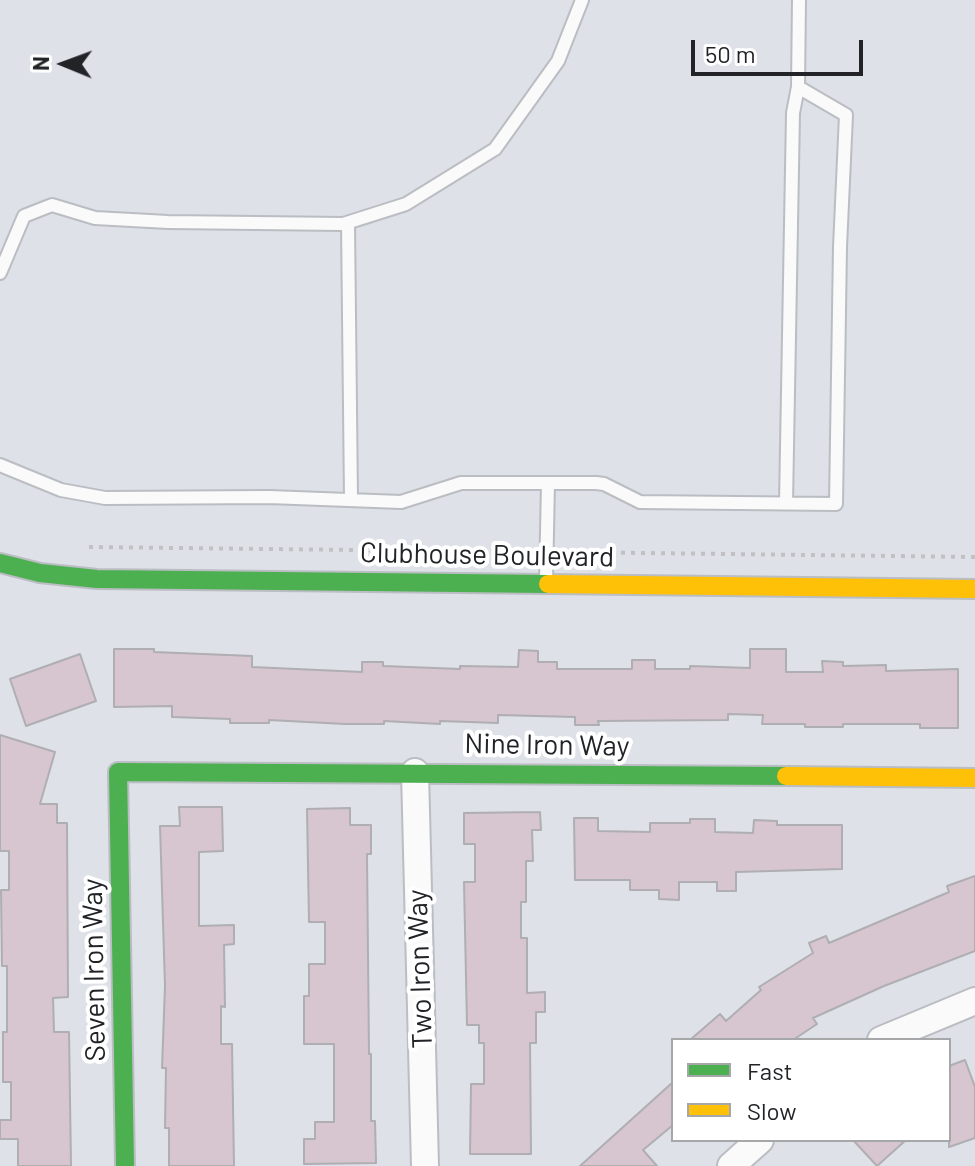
<!DOCTYPE html>
<style>
body{margin:0}
#map{position:relative;width:975px;height:1166px;overflow:hidden;background:#dee1e7;font-family:Barlow,sans-serif}
canvas{display:block}
.legend{position:absolute;left:671px;top:1038px;width:280px;height:104px;box-sizing:border-box;background:#fff;border:2px solid #a6a7a9;margin:0;padding:10px 14px;list-style:none;font-size:24px;color:#212327}
.legend li{display:flex;align-items:center;gap:16px;height:40px}
.legend b{width:40px;border:2px solid #a6a7a9}
.north{position:absolute;left:24px;top:24px;width:80px;height:80px;-webkit-text-stroke:6px #fff;paint-order:stroke;rotate:271deg;font-size:22px;font-weight:700;line-height:32px;text-align:center;color:#212327}
.north::after{content:'';display:block;margin:auto;width:28px;height:36px;background:#212327;clip-path:polygon(50% 0,100% 100%,50% 72%,0 100%)}
.scale{position:absolute;left:691px;top:40px;width:172px;height:36px;box-sizing:border-box;border:4px solid #212327;border-top:0;padding-left:10px;font-size:24px;line-height:28px;white-space:nowrap;color:#212327;-webkit-text-stroke:6px #fff;paint-order:stroke}
</style>
<div id="map">
<canvas width="975" height="1166"></canvas>
<ul class="legend">
<li><b style="height:10px;background:#4caf50"></b>Fast</li>
<li><b style="height:10px;background:#ffc107"></b>Slow</li>
</ul>
<div class="north">N</div>
<div class="scale">50 m</div>
</div>
<script>
const ctx = document.querySelector('canvas').getContext('2d');
ctx.lineJoin = 'round';
function paint(path, color) { ctx.fillStyle = color; ctx.fill(path, 'evenodd'); }
const poly = rows => new Path2D(rows.map(r => 'M' + r).join(''));
function trace(path, color, width, dash) { ctx.strokeStyle = color; ctx.lineWidth = width; ctx.lineCap = dash ? 'butt' : 'round'; ctx.setLineDash(dash || []); ctx.stroke(path); }
function write(font, color, halo, rows, align = 'center') {
  ctx.font = font + ' Barlow,sans-serif'; ctx.lineWidth = 8; ctx.setLineDash([]); ctx.textBaseline = 'middle'; ctx.strokeStyle = halo; ctx.fillStyle = color; for (const [text, x, y, turn = 0] of rows) {
    ctx.save(); ctx.translate(x, y); ctx.rotate((+turn || 0) * Math.PI / 180); ctx.textAlign = isNaN(turn) ? turn : align; if (halo) ctx.strokeText(text, 0, 0); ctx.fillText(text, 0, 0); ctx.restore();
  }
}
const building = poly([
 [114,649,154,649,154,652,252,656,252,667,362,672,362,662,383,662,383,666,460,669,460,666,518,667,519,650,538,651,538,662,557,662,557,669,632,669,632,660,655,660,655,669,690,669,690,666,750,668,750,649,786,649,786,672,823,672,822,661,843,662,843,666,886,665,886,671,958,669,958,728,920,728,920,724,843,724,843,727,805,727,805,724,762,724,763,715,728,714,728,720,598,721,599,725,575,725,575,717,498,715,498,723,440,721,440,724,384,721,384,724,345,724,269,720,269,723,230,723,230,719,172,717,172,706,114,707,114,649],
 [80,654,96,701,26,726,10,679,80,654],
 [0,735,55,752,40,804,57,804,57,823,67,823,68,997,53,998,54,1032,69,1032,71,1166,18,1166,18,1139,0,1139,0,1120,11,1120,11,1082,3,1082,3,1032,7,1032,7,966,2,966,1,890,9,890,9,851,0,851,0,735],
 [179,807,222,807,223,851,199,852,199,926,234,925,234,944,224,945,225,1007,221,1006,221,1044,232,1044,234,1166,169,1166,169,1128,165,1128,166,1068,162,1068,165,986,160,826,180,826,179,807],
 [350,808,350,825,371,825,371,854,367,854,369,1054,371,1054,371,1121,375,1121,376,1163,304,1164,304,1139,315,1139,315,1122,334,1122,334,1044,304,1044,304,996,309,996,309,964,325,964,325,922,309,922,307,809,350,808],
 [540,812,541,830,532,830,533,861,526,861,526,902,521,902,521,938,527,938,527,993,545,992,545,1012,536,1012,536,1043,530,1043,531,1154,470,1154,471,1084,484,1084,484,1043,479,1043,479,1025,467,1025,464,882,475,882,475,844,464,844,464,813,540,812],
 [574,818,598,818,598,831,650,832,650,823,690,823,690,819,715,819,715,832,753,833,754,820,777,821,777,825,842,825,842,869,736,872,736,891,717,891,717,882,679,882,679,900,659,899,659,890,630,890,630,880,575,880,574,818],
 [975,876,975,951,884,986,813,1018,817,1024,793,1040,690,1040,720,1014,726,1021,761,990,759,987,813,953,809,943,826,936,829,943,949,892,947,886,975,876],
 [965,1060,975,1087,975,1138,949,1147,949,1066,965,1060],
 [673,1082,673,1125,643,1150,657,1166,580,1166,673,1082],
 [853,1140,906,1140,877,1166,853,1140]
]);
paint(building, '#d7c6d0');
trace(building, '#afaeb2', 2);
const lane = poly([
 [348,223,351,500],
 [0,273,24,216,52,205,95,218,168,222,343,224,406,204,495,149,558,61,582,0],
 [0,465,61,490,105,498,269,497,401,502,461,483,596,483,604,484,640,502,836,504,840,247,846,115,798,87,799,0],
 [786,503,793,113,798,87],
 [546,581,548,483]
]);
const street = poly([
 [415,772,425,1166],
 [881,1040,975,1001],
 [731,1166,760,1140]
]);
const fast = poly([
 [0,563,40,573,97,579,548,584],
 [125,1166,118,772,786,776]
]);
const slow = poly([
 [548,584,975,589],
 [786,776,975,778]
]);
trace(lane, '#babdc2', 16);
trace(street, '#babdc2', 30);
trace(fast, '#babdc2', 22);
trace(slow, '#babdc2', 22);
trace(poly([
 [89,547,448,551],
 [561,552,975,557]
]), '#c1c1c4', 4, [4, 6]);
trace(lane, '#fafafb', 12);
trace(street, '#fafafb', 26);
trace(fast, '#4caf50', 18);
trace(slow, '#ffc107', 18);
write('28px', '#212327', '#fff', [
 ["Clubhouse Boulevard",487,555,1],
 ["Nine Iron Way",547,745,1],
 ["Two Iron Way",420,969,-92],
 ["Seven Iron Way",94,970,-91]
]);
</script>
